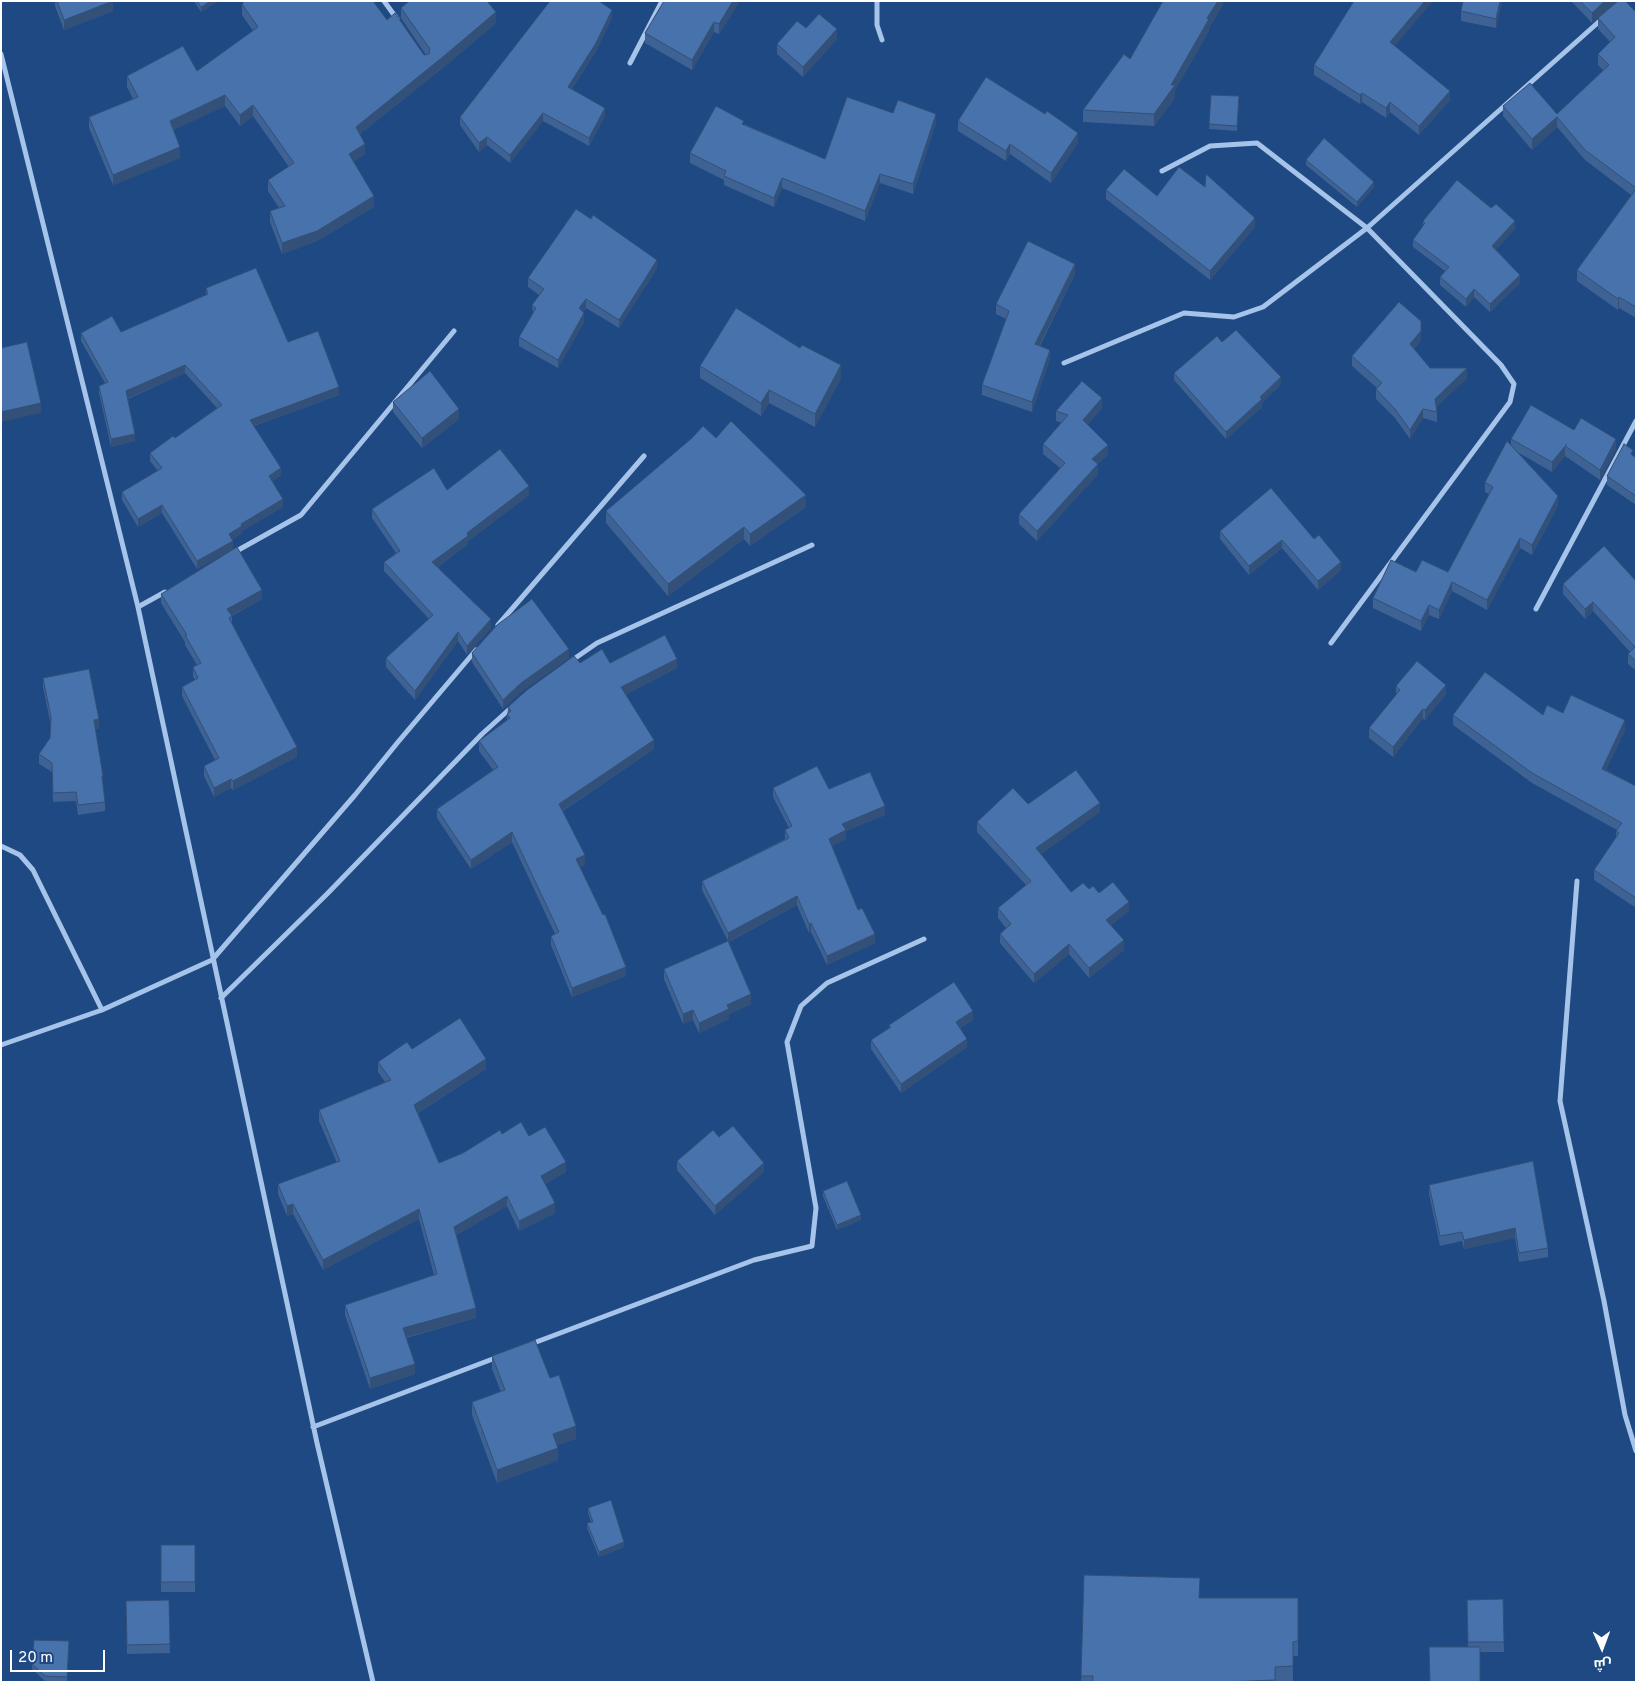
<!DOCTYPE html>
<meta charset="utf-8">
<style>
body{margin:0}
#map{position:relative;width:1637px;height:1683px;overflow:hidden;background:#1f4982;font-family:Overpass,Cairo,sans-serif}
canvas{display:block}
.frame{position:absolute;inset:0;border:2px solid #fff;pointer-events:none}
.north{position:absolute;left:1577px;top:1623px;width:50px;height:50px;-webkit-text-stroke:4px #1f4982;paint-order:stroke;rotate:178deg;font-size:14px;font-weight:700;line-height:20px;text-align:center;color:#fff}
.north::after{content:'';display:block;margin:auto;width:18px;height:22px;background:#fff;clip-path:polygon(50% 0,100% 100%,50% 72%,0 100%)}
.scale{position:absolute;left:10px;top:1650px;width:95px;height:22px;box-sizing:border-box;border:2px solid #fff;border-top:0;padding-left:6px;font-size:15px;line-height:18px;white-space:nowrap;color:#fff;-webkit-text-stroke:4px #1f4982;paint-order:stroke}
</style>
<div id="map">
<canvas width="1637" height="1683"></canvas>
<div class="frame"></div>
<div class="north">ش</div>
<div class="scale">20 m</div>
</div>
<script>
const ctx = document.querySelector('canvas').getContext('2d');
ctx.lineJoin = 'round';
const poly = rows => new Path2D(rows.map(r => 'M' + r).join(''));
function trace(path, color, width, dash) { ctx.strokeStyle = color; ctx.lineWidth = width; ctx.lineCap = dash ? 'butt' : 'round'; ctx.setLineDash(dash || []); ctx.stroke(path); }
function paint(path, color) { ctx.fillStyle = color; ctx.fill(path, 'evenodd'); }
trace(poly([
 [384,1,397,19],
 [877,1,877,25,882,40],
 [1,54,138,607,317,1443,373,1682],
 [630,63,662,1],
 [1162,171,1210,146,1257,143,1367,228,1501,365,1514,384,1510,402,1331,643],
 [1064,363,1184,313,1234,317,1263,307,1367,228,1602,19],
 [233,553,301,515,454,331],
 [138,607,165,592],
 [1536,609,1636,421],
 [498,625,644,456],
 [571,661,597,643,812,545],
 [1,846,20,855,33,870,102,1010],
 [1577,881,1560,1101,1604,1301,1625,1415,1636,1451],
 [221,998,327,894,482,734,513,706],
 [1,1045,102,1010,212,960,355,795,398,742,476,650],
 [531,1344,754,1260,812,1246,816,1208,787,1042,801,1006,827,983,924,939],
 [313,1427,498,1357]
]), '#a6c3e9', 5);
paint(poly([
 [55,1,113,1,113,11,64,30,55,6],
 [194,1,218,1,201,12],
 [664,1,740,1,719,34,714,32,692,70,645,43,645,33],
 [1223,1,1223,5,1209,28,1209,31,1175,90,1175,98,1154,126,1083,122,1083,110,1130,59],
 [1354,1,1433,1,1394,46,1450,100,1419,135,1390,112,1386,118,1362,102,1360,104,1314,75,1314,65],
 [1463,1,1502,1,1496,28,1461,21,1461,11],
 [1571,1,1615,1,1615,3,1592,23],
 [242,4,387,20,424,55,426,55,401,18,401,8,496,23,444,67,360,134,365,154,353,162,374,207,317,241,282,254,270,222,270,211,279,208,268,191,268,180,289,167,253,116,240,126,225,106,173,130,180,158,113,185,89,128,89,117,133,99,127,87,127,76,197,71,253,31,242,15],
 [1636,12,1636,318,1619,308,1618,310,1577,281,1577,270,1631,195,1585,160,1557,127,1532,150,1503,116,1503,106,1557,114,1604,71,1598,65,1598,54,1610,42,1598,29,1598,18],
 [612,18,596,51,572,89,605,116,589,146,543,121,510,163,487,145,479,152,460,125,460,117],
 [837,39,803,77,777,54,777,44],
 [1211,95,1239,96,1237,131,1209,129],
 [893,113,936,123,913,194,880,183,865,221,782,188,774,207,724,185,724,180,690,163,690,153,744,124,825,159],
 [958,121,1078,143,1051,183,1010,154,1006,161,958,131],
 [1306,160,1374,187,1357,207,1306,165],
 [1106,190,1157,196,1255,227,1210,280,1106,199],
 [1423,221,1515,229,1495,250,1520,283,1490,312,1474,297,1466,307,1440,285,1440,277,1445,271,1413,247,1413,240,1423,226],
 [657,268,619,328,586,308,583,312,584,322,558,368,519,346,519,337,533,314,532,305,539,295,528,287,528,278],
 [1075,274,1040,346,1050,359,1032,412,982,395,982,385,1006,319,996,314,996,304],
 [206,288,288,342,339,395,254,426,281,476,272,481,283,507,242,531,242,533,232,540,233,549,197,569,162,513,138,527,122,500,122,492,158,471,150,461,150,453,175,438,217,408,185,373,128,399,135,441,111,447,99,393,99,386,105,383,81,341,81,333,121,332,206,295],
 [1421,341,1414,349,1430,368,1467,378,1436,407,1437,412,1437,422,1423,418,1410,439,1395,418,1376,399,1376,389,1377,388,1352,366,1352,356],
 [1222,342,1281,384,1262,403,1262,407,1226,439,1174,380,1174,373],
 [700,366,841,378,815,427,769,403,761,416,700,378],
 [393,402,459,419,422,448,393,412],
 [1102,408,1087,425,1108,455,1097,464,1098,474,1037,541,1019,524,1019,514,1060,468,1043,454,1043,444,1062,423,1056,421,1056,411],
 [1574,430,1616,449,1600,480,1565,456,1552,472,1519,453,1558,506,1532,555,1520,548,1487,610,1452,591,1439,619,1429,615,1421,631,1373,608,1373,598,1416,572,1448,572,1489,494,1485,492,1485,482,1511,445,1511,439],
 [716,438,806,507,750,546,744,539,668,596,606,523,606,511],
 [1633,456,1636,458,1636,505,1607,485,1607,476],
 [447,490,529,495,468,541,468,544,438,567,491,628,467,655,458,641,415,700,386,667,386,658,429,619,384,571,384,562,396,553,372,518,372,509],
 [1220,531,1314,539,1341,570,1318,590,1282,548,1249,575,1220,539],
 [1636,581,1636,671,1628,664,1628,654,1630,652,1593,611,1585,619,1563,594,1563,584],
 [161,594,262,599,232,616,232,623,297,757,233,790,231,788,214,797,204,776,204,766,215,760,182,696,182,687,195,680,193,677,193,667,197,665,185,645,185,642,161,603],
 [472,653,569,658,521,692,503,709,472,662],
 [610,663,677,668,625,695,654,749,563,811,585,865,580,867,626,976,572,997,551,945,551,936,555,934,512,842,471,869,437,818,437,809,493,770,479,751,479,741,507,720,508,707],
 [43,678,99,728,95,729,103,785,105,802,105,811,78,815,76,801,53,802,52,772,39,764,39,754,50,738,51,726,43,687],
 [1396,686,1446,694,1425,720,1423,718,1393,757,1369,738,1369,728,1396,695],
 [1563,713,1625,730,1606,770,1636,786,1636,908,1594,880,1594,870,1616,838,1616,831,1617,830,1532,783,1453,725,1453,715,1543,715],
 [773,788,829,789,885,815,846,831,846,839,832,846,858,910,875,943,827,965,811,932,809,933,797,905,729,942,751,1004,729,1014,729,1019,699,1033,693,1020,683,1024,664,979,664,969,728,941,702,890,702,881,785,839,785,830,789,828,773,797],
 [1028,804,1100,812,1041,854,1071,892,1089,889,1099,893,1129,911,1111,925,1124,950,1089,978,1069,954,1034,983,1000,943,1000,934,1006,928,998,918,998,908,1026,885,977,832,977,822],
 [973,1020,960,1028,967,1047,901,1093,871,1049,871,1040,889,1028,889,1025],
 [412,1049,486,1069,418,1113,439,1163,463,1153,502,1134,529,1136,566,1172,545,1184,555,1213,519,1231,507,1206,456,1235,476,1318,406,1338,415,1374,370,1389,345,1315,345,1305,434,1275,419,1219,323,1270,293,1214,287,1216,278,1194,278,1184,337,1163,319,1121,319,1110,385,1082,378,1072,378,1062],
 [719,1137,764,1172,715,1215,677,1170,677,1161],
 [1533,1161,1548,1248,1548,1257,1519,1262,1515,1238,1464,1249,1462,1241,1440,1246,1429,1194,1429,1185],
 [823,1191,861,1220,837,1230,823,1196],
 [492,1356,550,1378,576,1439,557,1445,558,1460,497,1483,472,1415,472,1402,501,1392,492,1369],
 [588,1508,624,1547,599,1557,587,1528,587,1523,591,1522,588,1513],
 [161,1545,195,1545,195,1592,161,1592],
 [1084,1575,1200,1598,1298,1598,1298,1656,1293,1656,1293,1681,1275,1682,1081,1682],
 [1503,1599,1504,1652,1480,1652,1468,1647,1467,1610],
 [169,1600,170,1653,127,1654,126,1601],
 [69,1641,67,1682,45,1681,32,1669,32,1664]
]), '#3e6293');
paint(poly([
 [113,1,113,11,64,30,64,20],
 [211,1,218,1,201,12,201,7],
 [733,1,740,1,719,34,719,24],
 [1218,1,1223,1,1223,5,1209,28,1209,31,1175,90,1175,98,1154,126,1154,114,1207,18],
 [1425,1,1433,1,1390,52,1390,42],
 [1500,1,1502,1,1496,28,1496,19],
 [1605,1,1615,1,1615,3,1592,23,1592,13],
 [612,10,612,18,596,51,568,95,568,87],
 [496,12,496,23,444,67,356,137,356,127],
 [714,22,714,32,692,70,692,60],
 [837,29,837,39,803,77,803,67],
 [1450,91,1450,100,1419,135,1419,126],
 [1362,93,1362,102,1360,104,1360,95],
 [225,95,225,106,170,132,170,121],
 [1390,102,1390,112,1386,118,1386,108],
 [253,105,253,116,240,126,240,115],
 [605,108,605,116,589,146,589,138],
 [543,113,543,121,510,163,510,155],
 [936,114,936,123,913,194,913,184],
 [1557,117,1557,127,1532,150,1532,139],
 [1078,133,1078,143,1051,183,1051,173],
 [487,137,487,145,479,152,479,143],
 [365,144,365,154,349,165,349,154],
 [1010,144,1010,154,1006,161,1006,151],
 [180,147,180,158,113,185,113,175],
 [880,174,880,183,865,221,865,211],
 [782,178,782,188,774,207,774,198],
 [1374,182,1374,187,1357,207,1357,202],
 [374,196,374,207,317,241,282,254,282,243],
 [1255,218,1255,227,1210,280,1210,271],
 [1515,221,1515,229,1492,254,1492,246],
 [657,260,657,268,619,328,619,320],
 [1075,264,1075,274,1035,354,1035,344],
 [1520,275,1520,283,1490,312,1490,304],
 [1474,289,1474,297,1466,307,1466,299],
 [1619,297,1619,308,1618,310,1618,299],
 [586,299,586,308,579,317,579,308],
 [584,313,584,322,558,368,558,360],
 [1421,331,1421,341,1410,354,1410,344],
 [1050,350,1050,359,1032,412,1032,402],
 [185,365,185,373,126,399,126,391],
 [841,365,841,378,815,427,815,414],
 [1467,368,1467,378,1435,409,1435,399],
 [1281,377,1281,384,1262,403,1262,407,1226,439,1226,432],
 [339,387,339,395,250,427,250,420],
 [769,390,769,403,761,416,761,403],
 [1102,398,1102,408,1083,430,1083,420],
 [41,403,41,413,1,422,1,412],
 [459,409,459,419,422,448,422,438],
 [1423,409,1423,418,1410,439,1410,430],
 [135,434,135,441,111,447,111,439],
 [1616,439,1616,449,1600,480,1600,470],
 [1567,444,1565,446,1565,456,1552,472,1552,462],
 [1108,445,1108,455,1092,469,1092,459],
 [1098,464,1098,474,1037,541,1037,531],
 [281,468,281,476,269,483,269,476],
 [529,486,529,495,468,541,468,544,432,571,432,562,467,533],
 [806,495,806,507,750,546,750,534],
 [1558,496,1558,506,1532,555,1532,545],
 [283,499,283,507,242,531,242,533,229,542,229,534,241,524],
 [162,505,162,513,138,527,138,519],
 [744,527,744,539,668,596,668,584],
 [1520,538,1520,548,1487,610,1487,600],
 [1282,540,1282,548,1249,575,1249,566],
 [233,541,233,549,197,569,197,561],
 [1341,562,1341,570,1318,590,1318,581],
 [1452,582,1452,591,1439,619,1439,610],
 [262,590,262,599,227,618,227,609],
 [1593,602,1593,611,1585,619,1585,609],
 [1429,605,1429,615,1421,631,1421,621],
 [491,619,491,628,467,655,467,646],
 [458,632,458,641,415,700,415,691],
 [569,649,569,658,521,692,503,709,503,700,521,683],
 [677,659,677,668,621,697,621,687],
 [1446,685,1446,694,1425,720,1425,710],
 [1423,709,1423,718,1393,757,1393,747],
 [99,719,99,728,94,729,94,720],
 [1625,720,1625,730,1602,778,1602,769],
 [654,740,654,749,559,813,559,804],
 [297,747,297,757,233,790,233,781],
 [231,779,231,788,214,797,214,788],
 [1100,803,1100,812,1036,858,1036,848],
 [885,806,885,815,846,831,846,839,829,848,829,839,842,824],
 [512,832,512,842,471,869,471,860],
 [585,855,585,865,576,869,576,859],
 [797,896,797,905,728,942,728,933],
 [1129,902,1129,911,1106,929,1106,920],
 [811,923,811,932,809,933,809,924],
 [875,934,875,943,827,965,827,956],
 [1124,940,1124,950,1089,978,1089,968],
 [1069,944,1069,954,1034,983,1034,974],
 [626,967,626,976,572,997,572,988],
 [751,994,751,1004,729,1014,729,1019,699,1033,699,1023,727,1005],
 [693,1010,693,1020,683,1024,683,1014],
 [973,1011,973,1020,956,1030,956,1022],
 [967,1039,967,1047,901,1093,901,1084],
 [486,1059,486,1069,414,1115,414,1105],
 [566,1162,566,1172,541,1186,541,1176],
 [764,1163,764,1172,715,1215,715,1206],
 [507,1196,507,1206,454,1237,454,1227],
 [555,1203,555,1213,519,1231,519,1221],
 [293,1204,293,1214,287,1216,287,1206],
 [419,1209,419,1219,323,1270,323,1260],
 [861,1215,861,1220,837,1230,837,1225],
 [1515,1228,1515,1238,1464,1249,1464,1240],
 [476,1308,476,1318,403,1338,403,1328],
 [415,1364,415,1374,370,1389,370,1378],
 [576,1426,576,1439,553,1446,553,1434],
 [558,1448,558,1460,497,1483,497,1470],
 [624,1542,624,1547,599,1557,599,1552]
]), '#325078');
const building = poly([
 [57,1,113,1,64,20,57,1],
 [197,1,211,1,201,7,197,1],
 [245,1,373,1,387,20,395,13,424,55,429,54,430,49,401,8,409,1,487,1,496,12,444,56,356,127,365,144,349,154,374,196,317,231,282,243,270,211,285,206,268,180,294,163,253,105,240,115,225,95,170,121,180,147,113,175,89,117,138,97,127,76,183,46,197,71,258,27,242,4,245,1],
 [550,1,599,1,612,10,596,43,568,87,605,108,589,138,543,113,510,155,487,137,479,143,460,117,550,1],
 [664,1,733,1,719,24,714,22,692,60,645,33,664,1],
 [1163,1,1218,1,1207,18,1209,19,1171,85,1175,85,1154,114,1083,110,1124,54,1130,59,1163,1],
 [1354,1,1425,1,1390,42,1450,91,1419,126,1390,102,1386,108,1362,93,1360,95,1314,65,1354,1],
 [1463,1,1500,1,1496,19,1461,11,1463,1],
 [1580,1,1605,1,1592,13,1580,1],
 [1618,1,1625,1,1636,12,1636,188,1585,150,1557,117,1532,139,1503,106,1530,83,1557,114,1609,65,1598,54,1615,37,1598,18,1618,1],
 [819,14,837,29,803,67,777,44,797,21,806,28,819,14],
 [986,77,1045,114,1047,111,1078,133,1051,173,1010,144,1006,151,958,121,986,77],
 [1211,95,1239,96,1237,126,1209,124,1211,95],
 [847,97,893,113,898,100,936,114,913,184,880,174,865,211,782,178,774,198,724,176,726,171,690,153,716,106,744,121,742,124,825,159,847,97],
 [1324,138,1374,182,1357,202,1306,160,1324,138],
 [1179,167,1205,187,1206,174,1255,218,1210,271,1106,190,1124,169,1157,196,1179,167],
 [1457,180,1491,208,1496,204,1515,221,1492,246,1520,275,1490,304,1474,289,1466,299,1440,277,1449,267,1413,240,1425,223,1423,221,1457,180],
 [1636,189,1636,307,1619,297,1618,299,1577,270,1636,189],
 [576,209,591,219,593,215,657,260,619,320,586,299,579,308,584,313,558,360,519,337,536,308,532,305,544,289,528,278,576,209],
 [1028,241,1075,264,1035,344,1050,350,1032,402,982,385,1009,311,996,304,1028,241],
 [256,268,288,342,318,331,339,387,250,420,281,468,269,476,283,499,241,524,242,526,229,534,233,541,197,561,162,505,138,519,122,492,162,468,150,453,173,436,175,438,222,405,185,365,126,391,135,434,111,439,99,386,108,382,81,333,112,316,121,332,208,294,206,288,256,268],
 [1399,302,1421,321,1421,331,1410,344,1430,368,1467,368,1435,399,1437,412,1423,409,1410,430,1395,409,1376,389,1382,383,1352,356,1399,302],
 [736,308,800,348,802,345,841,365,815,414,769,390,761,403,700,366,736,308],
 [1236,330,1281,377,1260,397,1262,399,1226,432,1174,373,1217,336,1222,342,1236,330],
 [27,342,41,403,1,412,1,348,27,342],
 [430,371,459,409,422,438,393,402,430,371],
 [1082,381,1102,398,1083,420,1108,445,1092,459,1098,464,1037,531,1019,514,1065,463,1043,444,1068,415,1056,411,1082,381],
 [1531,405,1574,430,1581,418,1616,439,1600,470,1565,446,1567,444,1552,462,1511,439,1531,405],
 [731,421,806,495,750,534,744,527,668,584,606,511,692,438,703,426,716,438,731,421],
 [1507,441,1558,496,1532,545,1520,538,1487,600,1452,582,1439,610,1429,605,1421,621,1373,598,1391,560,1416,572,1422,560,1448,572,1493,487,1485,482,1507,441],
 [1624,444,1633,450,1631,454,1636,458,1636,496,1607,476,1624,444],
 [500,449,529,486,467,533,468,536,432,562,491,619,467,646,458,632,415,691,386,658,433,615,384,562,400,551,372,509,434,468,447,490,500,449],
 [1271,488,1314,539,1319,535,1341,562,1318,581,1282,540,1249,566,1220,531,1271,488],
 [1604,546,1636,581,1636,661,1628,654,1635,647,1593,602,1585,609,1563,584,1604,546],
 [237,547,262,590,227,609,232,616,229,618,297,747,233,781,231,779,214,788,204,766,219,758,182,687,198,678,193,667,201,663,185,635,187,635,161,594,237,547],
 [532,599,569,649,521,683,503,700,472,653,497,625,532,599],
 [665,635,677,659,621,687,654,740,559,804,585,855,576,859,603,915,605,914,626,967,572,988,551,936,559,932,512,832,471,860,437,809,498,767,479,741,510,718,507,714,511,711,508,707,527,690,574,656,580,663,602,649,610,663,665,635],
 [1417,661,1446,685,1425,710,1423,709,1393,747,1369,728,1400,690,1396,686,1417,661],
 [89,669,99,719,94,720,103,776,102,776,105,802,78,805,76,792,53,793,52,763,39,754,50,738,51,717,43,678,89,669],
 [1485,672,1543,715,1547,705,1563,713,1571,695,1625,720,1602,769,1636,786,1636,898,1594,870,1619,833,1616,831,1622,823,1532,773,1453,715,1485,672],
 [817,766,829,789,870,772,885,806,842,824,846,830,829,839,858,910,862,908,875,934,827,956,811,923,809,924,797,896,728,933,702,881,789,838,785,830,792,826,773,788,817,766],
 [1076,770,1100,803,1036,848,1071,892,1083,883,1089,889,1093,886,1099,893,1113,882,1129,902,1106,920,1124,940,1089,968,1069,944,1034,974,1000,934,1011,924,998,908,1031,881,977,822,1013,788,1028,804,1076,770],
 [728,941,751,994,727,1005,729,1009,699,1023,693,1010,683,1014,664,969,728,941],
 [954,982,973,1011,956,1022,967,1039,901,1084,871,1040,891,1027,889,1025,954,982],
 [460,1018,486,1059,414,1105,439,1163,463,1153,500,1130,502,1134,521,1122,529,1136,545,1127,566,1162,541,1176,555,1203,519,1221,507,1196,454,1227,476,1308,403,1328,415,1364,370,1378,345,1305,437,1274,419,1209,323,1260,293,1204,287,1206,278,1184,340,1161,319,1110,391,1080,378,1062,407,1042,412,1049,460,1018],
 [733,1126,764,1163,715,1206,677,1161,713,1130,719,1137,733,1126],
 [1533,1161,1548,1248,1519,1253,1515,1228,1464,1240,1462,1232,1440,1236,1429,1185,1533,1161],
 [847,1181,861,1215,837,1225,823,1191,847,1181],
 [535,1340,550,1378,559,1375,576,1426,553,1434,558,1448,497,1470,472,1402,505,1390,492,1356,535,1340],
 [611,1500,624,1542,599,1552,587,1523,593,1522,588,1508,611,1500],
 [161,1545,195,1545,195,1582,161,1582,161,1545],
 [1084,1575,1200,1578,1199,1598,1298,1598,1298,1641,1293,1642,1293,1666,1275,1667,1275,1680,1223,1682,1093,1682,1093,1676,1081,1676,1084,1575],
 [1503,1599,1504,1642,1468,1642,1467,1600,1503,1599],
 [169,1600,170,1644,127,1645,126,1601,169,1600],
 [34,1640,69,1641,67,1677,45,1676,32,1664,34,1640],
 [1429,1647,1480,1647,1480,1682,1430,1682,1429,1647]
]);
paint(building, '#4872ab');
trace(building, '#325078', 1);
</script>
